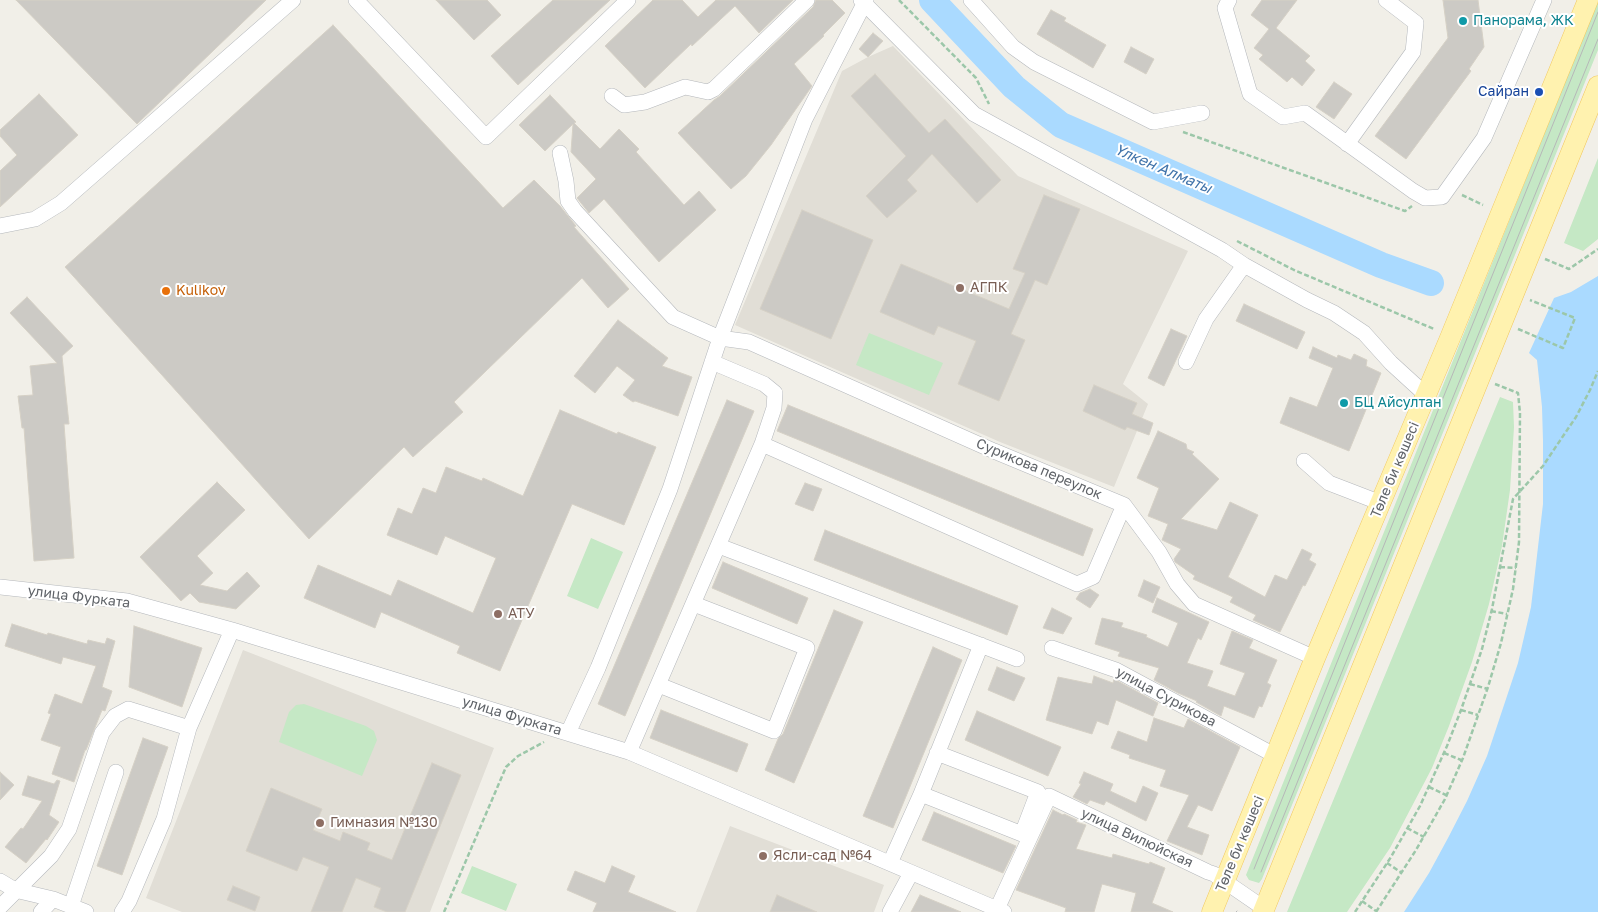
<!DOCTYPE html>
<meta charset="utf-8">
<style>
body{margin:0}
canvas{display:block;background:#f1efe8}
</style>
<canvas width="1598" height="912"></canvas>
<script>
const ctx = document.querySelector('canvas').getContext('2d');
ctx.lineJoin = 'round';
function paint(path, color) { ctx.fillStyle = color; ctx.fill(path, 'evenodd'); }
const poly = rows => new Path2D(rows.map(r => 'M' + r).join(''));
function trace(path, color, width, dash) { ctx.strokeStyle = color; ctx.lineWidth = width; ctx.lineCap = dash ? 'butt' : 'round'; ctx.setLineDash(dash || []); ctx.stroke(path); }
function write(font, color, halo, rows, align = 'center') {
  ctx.font = font + ' "Golos Text",sans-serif'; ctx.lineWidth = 4; ctx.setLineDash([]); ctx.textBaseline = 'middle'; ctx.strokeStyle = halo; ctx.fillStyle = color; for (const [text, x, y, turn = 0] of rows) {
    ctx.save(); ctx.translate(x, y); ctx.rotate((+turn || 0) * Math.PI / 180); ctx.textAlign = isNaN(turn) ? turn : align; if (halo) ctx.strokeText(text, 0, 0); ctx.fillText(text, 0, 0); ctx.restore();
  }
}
paint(poly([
 [893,46,1018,176,1188,251,1123,384,1148,404,1114,487,1000,442,735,325,842,71,868,57],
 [243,650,494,748,430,912,182,912,146,898],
 [730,826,884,885,874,912,696,912]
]), '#e1ded6');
paint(poly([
 [1598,0,1598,50,1262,879,1259,883,1249,880,1246,875],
 [1598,158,1598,239,1583,251,1564,243],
 [869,333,943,363,929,395,856,365],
 [1500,397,1513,402,1514,427,1510,490,1502,546,1489,604,1472,662,1449,726,1432,768,1390,848,1347,912,1287,912],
 [591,538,623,552,598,609,567,596],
 [304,704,366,726,374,731,377,740,362,776,279,742,289,712,296,705],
 [472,866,517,884,506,911,461,893]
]), '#c5e8c5');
paint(poly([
 [1598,276,1598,912,1404,912,1429,873,1448,838,1467,801,1487,756,1518,663,1531,607,1543,504,1543,441,1542,407,1537,360,1529,353,1554,298,1571,292]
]), '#aadaff');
trace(poly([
 [932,0,1014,87,1061,125,1381,265,1431,283]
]), '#aadaff', 26);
const building = poly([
 [16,0,266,0,137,124,16,0],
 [436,0,487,0,501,15,474,40,436,0],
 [553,0,610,0,518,85,491,56,553,0],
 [653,0,682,0,698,17,716,0,793,0,759,33,735,6,692,46,691,44,645,88,605,46,653,0],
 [816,0,832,0,845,13,823,35,824,36,794,64,812,86,771,145,746,176,731,189,678,133,714,100,720,96,813,7,816,0],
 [1262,0,1297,0,1276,28,1310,56,1305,61,1315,70,1302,86,1292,77,1287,82,1259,59,1263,55,1254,48,1269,29,1251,15,1262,0],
 [1443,0,1478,0,1484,47,1469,69,1471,71,1406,159,1375,136,1448,38,1443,0],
 [1051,10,1066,18,1064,21,1106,45,1093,68,1037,34,1051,10],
 [333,25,503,208,534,180,560,206,576,226,574,227,629,289,608,308,582,278,454,402,463,412,413,457,404,447,309,539,65,267,333,25],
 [873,33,883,41,868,57,859,49,873,33],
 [1131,47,1154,59,1146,74,1124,62,1131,47],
 [875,74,929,133,945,119,1001,180,977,203,932,154,907,180,917,191,887,218,866,196,906,156,851,96,875,74],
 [1334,82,1352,94,1334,119,1316,107,1334,82],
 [39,94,78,135,0,207,0,171,17,155,0,136,0,130,39,94],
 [550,95,576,122,574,123,600,149,619,129,639,149,636,152,684,205,699,191,716,210,659,262,604,199,589,213,577,198,596,179,571,152,573,124,545,151,519,125,550,95],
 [1044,195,1080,209,1047,285,1035,280,1011,334,1025,340,999,401,958,384,976,341,938,326,934,335,880,312,901,264,1009,309,1025,273,1013,269,1044,195],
 [802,210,873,240,831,339,760,309,802,210],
 [27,297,73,346,62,356,69,424,64,424,74,558,34,561,24,428,22,428,18,396,33,395,30,366,57,363,10,313,27,297],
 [1244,304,1305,332,1297,349,1236,321,1244,304],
 [618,320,668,358,662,366,692,377,678,416,635,401,633,402,623,395,635,380,617,366,595,393,574,376,618,320],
 [1171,329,1187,336,1164,386,1148,378,1171,329],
 [1313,347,1337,358,1338,355,1351,360,1354,354,1367,360,1366,366,1381,373,1349,451,1280,423,1290,397,1317,407,1333,368,1309,358,1313,347],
 [1094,385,1137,403,1132,414,1153,423,1149,435,1127,427,1125,430,1083,411,1094,385],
 [727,400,754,411,625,716,598,704,727,400],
 [788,405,1093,529,1083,556,777,431,788,405],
 [560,410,617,434,618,432,656,447,624,525,572,504,500,671,457,653,460,646,381,612,375,628,304,598,318,565,391,596,398,580,473,613,496,558,445,536,437,555,387,535,398,508,412,514,423,488,436,493,446,467,482,481,483,478,523,496,560,410],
 [1158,431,1186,444,1187,449,1194,452,1192,454,1219,479,1181,519,1217,530,1230,502,1258,515,1228,577,1265,597,1275,575,1287,580,1302,549,1312,554,1309,560,1316,564,1305,586,1303,585,1280,632,1253,620,1256,615,1230,602,1233,597,1193,579,1195,576,1175,562,1174,559,1181,549,1162,540,1168,524,1148,516,1159,488,1137,478,1158,431],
 [217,482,245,510,197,556,213,573,200,585,227,591,247,572,260,586,236,609,199,602,190,593,181,601,140,557,217,482],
 [805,483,822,489,813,511,795,504,805,483],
 [825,530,1018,606,1007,635,814,560,825,530],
 [723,562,808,598,797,624,712,588,723,562],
 [1144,580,1160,587,1153,603,1138,596,1144,580],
 [1090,589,1099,595,1090,608,1076,599,1080,593,1090,589],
 [1157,598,1209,622,1201,640,1198,638,1187,663,1213,671,1207,686,1235,696,1245,673,1220,664,1232,631,1253,640,1249,648,1277,660,1267,683,1271,685,1262,707,1259,706,1254,718,1224,706,1221,716,1196,702,1197,701,1178,693,1154,680,1159,668,1118,656,1120,652,1095,644,1102,618,1123,623,1121,627,1147,635,1146,637,1168,647,1178,623,1152,612,1157,598],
 [1052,608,1072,618,1063,634,1043,628,1052,608],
 [834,610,863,622,794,783,765,770,778,739,783,734,834,610],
 [12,624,47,635,48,633,87,644,88,640,105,644,107,638,115,641,102,687,112,691,105,711,102,710,86,750,85,750,74,782,52,774,61,747,41,740,51,714,48,713,55,694,82,704,96,666,63,657,61,664,5,646,12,624],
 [134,626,202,648,182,707,129,687,134,626],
 [933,647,962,660,893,828,863,816,933,647],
 [997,667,1025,678,1014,701,988,690,997,667],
 [1094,676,1113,683,1114,679,1158,703,1153,716,1116,700,1108,725,1097,721,1092,734,1046,720,1058,677,1092,684,1094,676],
 [661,710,748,744,737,772,650,738,661,710],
 [977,711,1061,747,1048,776,965,740,977,711],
 [1154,718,1184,728,1188,719,1240,747,1212,811,1198,805,1187,827,1209,835,1202,855,1167,841,1189,795,1160,786,1166,770,1129,758,1130,755,1111,748,1118,731,1147,742,1154,718],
 [143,738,168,747,122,875,97,866,143,738],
 [432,763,461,775,405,912,387,912,374,907,381,888,356,878,342,912,311,912,329,867,303,857,297,871,246,851,271,788,322,809,313,830,340,841,343,832,370,843,367,850,392,860,432,763],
 [0,772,14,785,0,800,0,772],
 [1084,772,1113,784,1110,791,1136,803,1143,786,1158,793,1146,821,1106,801,1104,805,1090,800,1087,804,1073,797,1081,784,1079,783,1084,772],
 [28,776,54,784,57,780,60,781,49,815,59,822,47,840,46,839,26,863,5,847,21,828,23,829,42,801,22,795,28,776],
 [1053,810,1063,815,1064,814,1077,820,1076,822,1086,825,1076,849,1112,858,1113,854,1149,864,1150,862,1165,868,1152,903,1173,912,1131,912,1136,893,1102,884,1094,912,1065,912,1066,908,1016,890,1053,810],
 [934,812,1016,846,1003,873,922,840,934,812],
 [612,866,635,876,628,892,676,912,593,912,597,903,567,890,575,871,605,883,612,866],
 [233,886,260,897,255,911,227,900,233,886],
 [777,895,817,912,770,912,777,895],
 [920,895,961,912,911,912,920,895]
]);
paint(building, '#cccac5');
trace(building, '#d6d1c6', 1);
const minor = poly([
 [356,0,486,137,628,0],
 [861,0,974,114,1222,250,1244,265,1307,300,1334,313,1364,333,1391,363,1426,395],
 [971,0,1013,47,1034,62,1153,122,1202,113],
 [1229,0,1225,8,1250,94,1283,117,1305,113,1413,191,1425,198,1442,197,1484,138,1544,0],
 [612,96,624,105,645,102,685,87,708,92,714,89,807,0],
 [1347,144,1413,52,1416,23,1386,0],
 [560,153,566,181,568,201,575,211,673,317,720,338,749,342,994,451,1124,505,1159,552,1177,584,1194,604,1315,658],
 [0,226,35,219,61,203,293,0],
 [1186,362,1206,319,1244,265],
 [762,444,1077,584,1093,577,1124,505],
 [1304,461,1329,483,1381,503],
 [719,546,1017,659],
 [0,587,127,601,232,630,629,752,1004,912],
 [1052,648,1116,670,1276,756],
 [659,685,774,731,807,648,694,604],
 [568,733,598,668,670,489,720,338,805,119,866,0],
 [629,752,762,444,774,408,775,393,764,384,712,362],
 [921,794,1022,834,1038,792,937,753],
 [890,863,921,794,981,645],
 [0,881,15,890,53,899,86,912],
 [71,906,116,772],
 [0,907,51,856,69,829,102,733,115,716,128,709,189,728],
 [997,909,1049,796,1208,872,1214,874,1265,909],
 [41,912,53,899],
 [122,912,129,901,164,819,189,728,232,630],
 [890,912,911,873]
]);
const major = poly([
 [1212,912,1315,658,1450,338,1588,0],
 [1263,912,1598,86]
]);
trace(minor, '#b5b8bc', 16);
trace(major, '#f2c960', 21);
trace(poly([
 [899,0,976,78,989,104],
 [1183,132,1405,211,1412,206],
 [1462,195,1483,205],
 [1237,241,1294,270,1434,329],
 [1545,259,1569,269,1598,249],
 [1518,329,1563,348,1575,318,1530,300],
 [1500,567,1516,568],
 [1491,611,1507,614],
 [1470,684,1488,689],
 [1461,710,1478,715],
 [1444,753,1461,760],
 [1429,787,1446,795],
 [1407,828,1424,837],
 [1387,863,1402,873],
 [1362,901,1376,911],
 [444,912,506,767,518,756,544,742],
 [1355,912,1391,857,1420,806,1447,746,1461,710,1482,649,1492,609,1513,499,1543,466,1557,445,1576,417,1590,390,1598,371],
 [1376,912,1416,850,1445,799,1463,758,1488,687,1501,643,1513,589,1519,542,1520,413,1518,393,1495,384]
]), '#9cc7a9', 2.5, [5, 2.5]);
trace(minor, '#fff', 15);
trace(major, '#fff2af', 20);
trace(poly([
 [1254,869,1598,12],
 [1261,872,1598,39],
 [1236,912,1237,911]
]), '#b6b7b8', 1);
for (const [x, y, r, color] of [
 [1463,21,5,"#0f9aa8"],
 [1539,92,5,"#1a4fb4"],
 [960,288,5,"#8d6e63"],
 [166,291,5,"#e8710a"],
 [1344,403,5,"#0f9aa8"],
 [498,614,5,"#8d6e63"],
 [320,823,5,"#8d6e63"],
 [763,856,5,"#8d6e63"]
]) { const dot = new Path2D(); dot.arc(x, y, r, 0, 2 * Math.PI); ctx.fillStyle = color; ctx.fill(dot); trace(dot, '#fff', 2); }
write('14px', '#0d838f', '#fff', [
 ["Панорама, ЖК",1473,21],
 ["БЦ Айсултан",1354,403]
], 'left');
write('14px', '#164399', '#fff', [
 ["Сайран",1529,92]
], 'right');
write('14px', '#785e54', '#fff', [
 ["АГПК",970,288],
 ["АТУ",508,614],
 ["Гимназия №130",330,823],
 ["Ясли-сад №64",773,856]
], 'left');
write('14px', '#c56008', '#fff', [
 ["Kulikov",176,291]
], 'left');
write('14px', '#5f6368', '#fff', [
 ["Сурикова переулок",1039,469,23],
 ["Төле би көшесі",1395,470,-67],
 ["улица Фурката",79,597,7],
 ["улица Сурикова",1166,697,28],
 ["улица Фурката",512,716,17],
 ["улица Вилюйская",1137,838,25],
 ["Төле би көшесі",1240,844,-67]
]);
write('italic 15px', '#4174aa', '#fff', [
 ["Үлкен Алматы",1163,169,23]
]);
</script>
